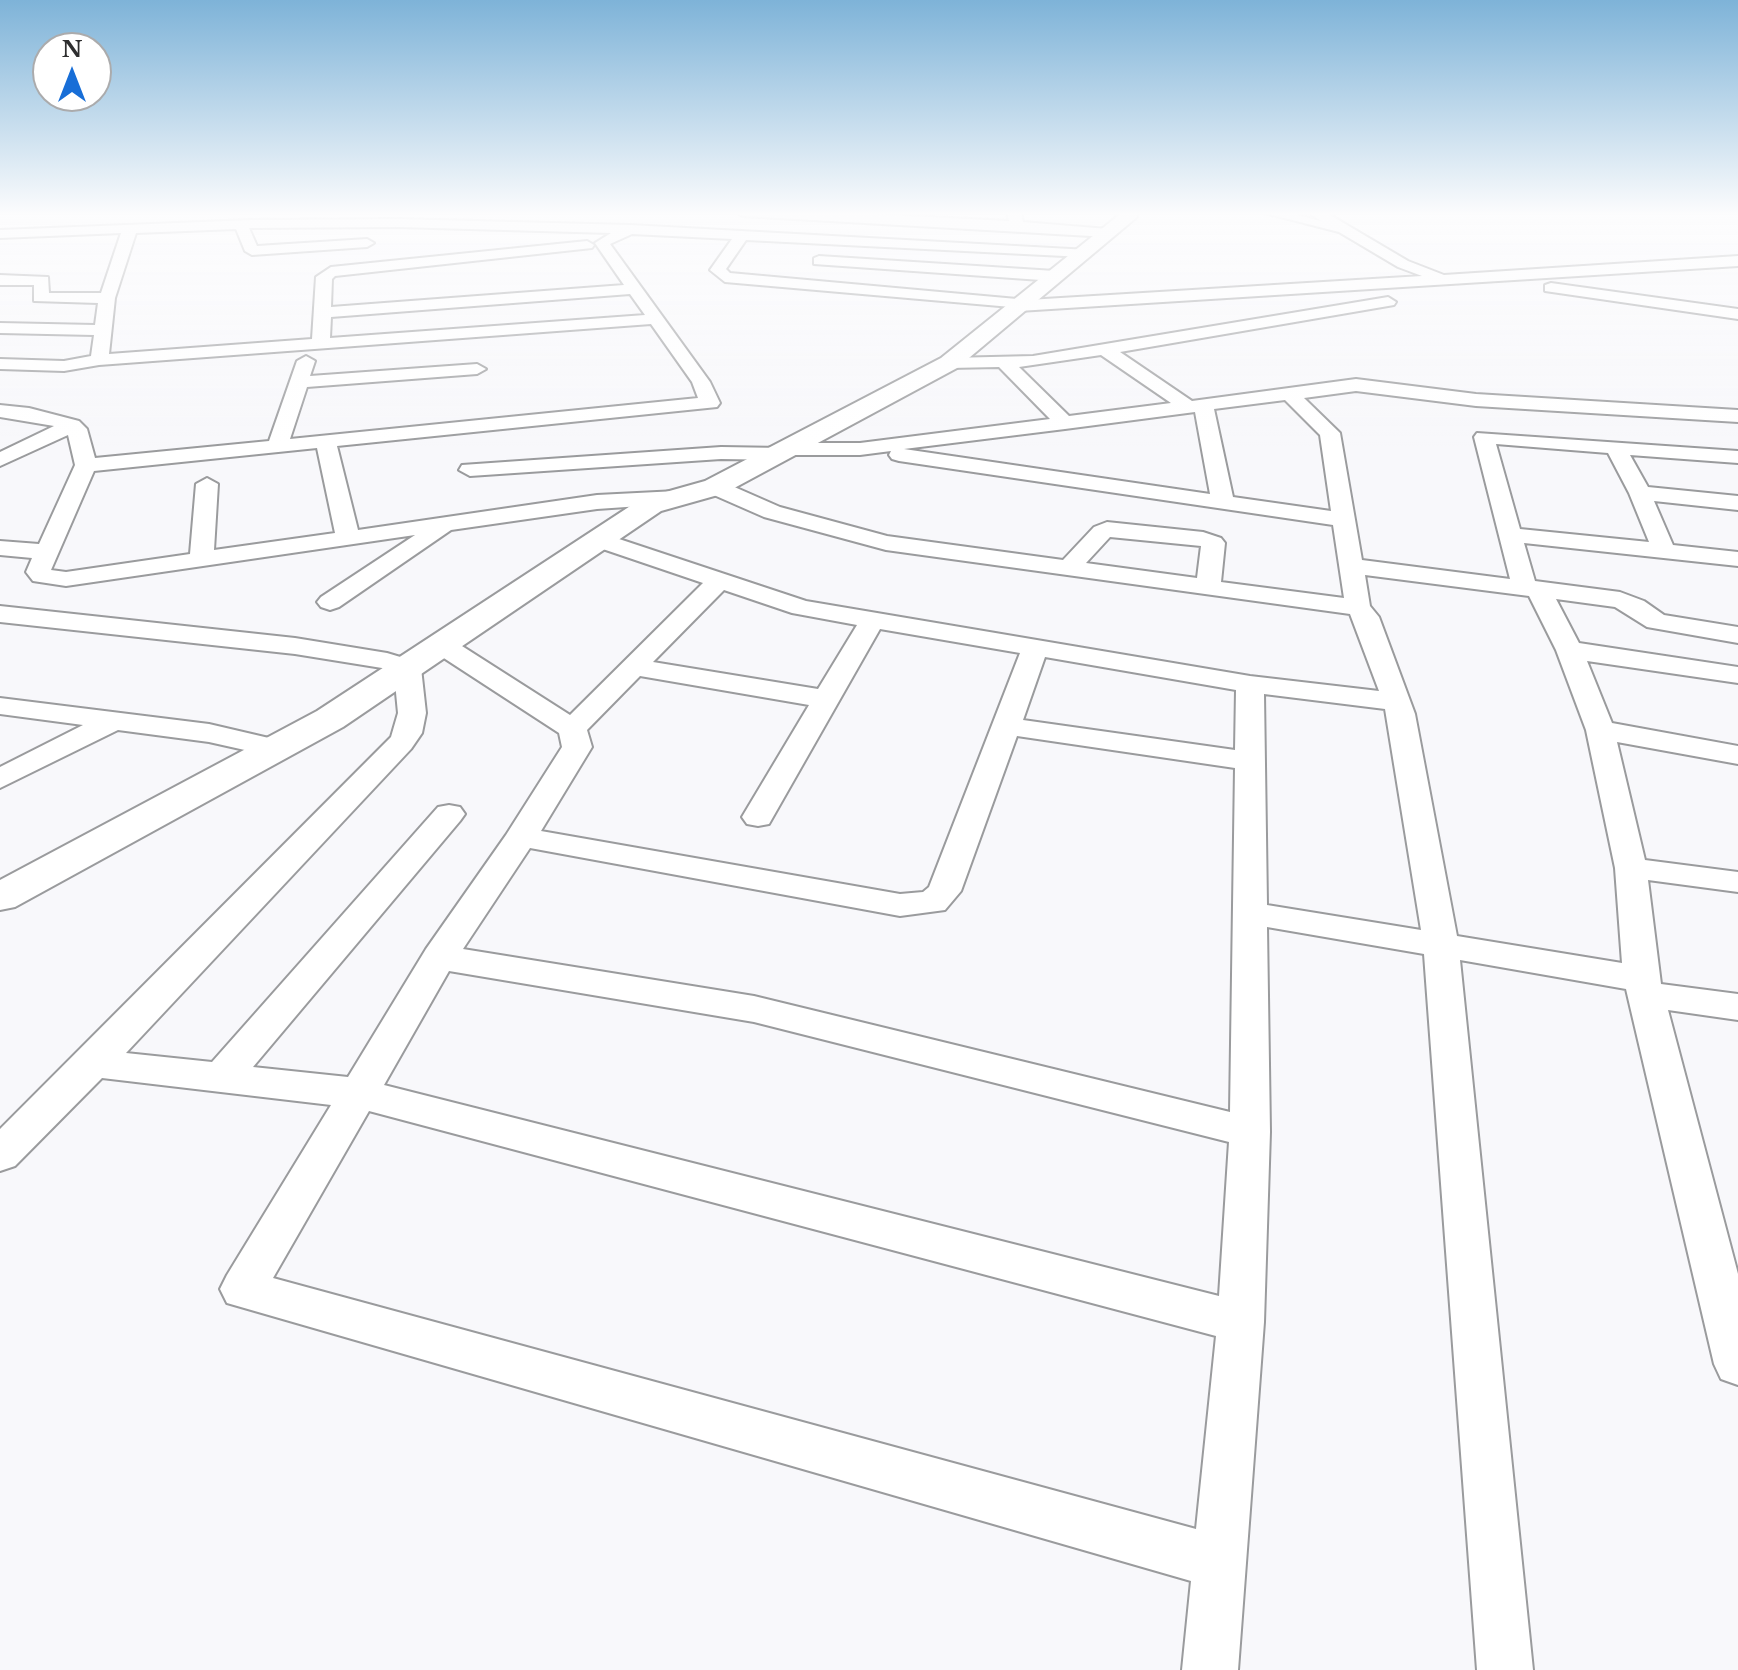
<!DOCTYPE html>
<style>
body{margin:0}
#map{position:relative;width:1738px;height:1670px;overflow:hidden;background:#f8f8fb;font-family:"Libre Baskerville",serif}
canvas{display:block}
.north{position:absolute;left:32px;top:32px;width:80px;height:80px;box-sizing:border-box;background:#fff;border:2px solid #ababac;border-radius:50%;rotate:0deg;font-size:22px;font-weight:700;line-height:32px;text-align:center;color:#2e2e2f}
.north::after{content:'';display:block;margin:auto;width:28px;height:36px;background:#186ed7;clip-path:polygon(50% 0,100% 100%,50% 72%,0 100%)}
</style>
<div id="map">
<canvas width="1738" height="1670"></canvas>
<div class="north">N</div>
</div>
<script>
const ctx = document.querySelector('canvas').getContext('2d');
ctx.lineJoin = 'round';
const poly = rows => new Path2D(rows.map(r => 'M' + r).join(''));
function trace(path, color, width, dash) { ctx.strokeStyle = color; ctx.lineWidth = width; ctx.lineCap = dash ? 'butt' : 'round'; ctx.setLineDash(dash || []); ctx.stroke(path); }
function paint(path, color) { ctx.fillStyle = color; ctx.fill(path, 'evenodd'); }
const minor = poly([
 [736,212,828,212,1009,221,1007,212,1021,212,1023,222,1108,229,1115,233,1108,237,743,216,736,212],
 [1261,212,1285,212,1321,221,1308,212,1325,212,1408,261,1444,275,1738,256,1738,266,1019,311,1011,307,725,282,710,270,732,239,632,234,610,244,710,382,720,403,717,407,337,446,358,530,597,495,677,491,688,498,685,503,597,509,451,530,339,607,330,610,321,607,317,602,321,597,415,535,66,586,33,581,26,572,32,558,0,555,0,541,39,544,75,465,68,435,0,466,0,452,54,426,0,417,0,405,29,408,79,421,87,429,95,458,269,441,297,361,306,356,315,361,310,376,477,364,486,369,477,374,307,387,290,439,698,398,692,382,651,324,99,365,64,371,0,369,0,359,64,361,91,356,94,335,0,333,0,323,95,325,98,303,34,301,34,285,0,285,0,275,48,277,49,293,101,293,121,233,0,238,0,230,251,220,398,219,631,225,1089,250,1089,256,1084,257,746,240,726,269,730,273,1028,300,1422,276,1398,267,1339,232,1261,212],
 [398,227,611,233,595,243,624,285,331,307,332,279,335,276,592,248,594,245,587,241,331,267,316,277,312,339,109,354,115,298,136,233,236,229,245,251,252,255,367,247,374,243,367,239,257,246,249,228,398,227],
 [630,294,645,315,330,338,331,317,630,294],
 [317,448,335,533,214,550,218,484,207,478,196,484,190,554,66,572,51,570,94,471,317,448],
 [819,256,1055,271,1063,276,1055,281,814,264,814,258,819,256],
 [1551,283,1738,309,1738,319,1545,291,1545,285,1551,283],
 [1388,297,1396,302,1394,305,1120,352,1192,401,1356,379,1476,394,1738,410,1738,422,1476,406,1356,391,1304,398,1340,433,1362,560,1510,579,1474,437,1477,433,1738,451,1738,463,1630,455,1648,487,1738,496,1738,510,1654,501,1673,545,1738,552,1738,566,1524,543,1535,581,1620,592,1644,601,1664,615,1738,627,1738,643,1647,627,1615,607,1556,599,1579,643,1738,667,1738,683,1587,661,1612,723,1738,746,1738,764,1617,742,1645,860,1738,872,1738,892,1648,880,1661,984,1738,994,1738,1020,1668,1010,1738,1274,1738,1385,1721,1379,1714,1364,1626,989,1460,960,1533,1670,1477,1670,1424,954,1267,927,1270,1132,1264,1322,1238,1670,1182,1670,1191,1581,227,1303,220,1289,227,1275,331,1105,102,1078,15,1166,0,1171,0,1129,391,737,398,713,394,672,382,668,295,654,0,622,0,606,295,638,387,653,417,662,421,668,426,713,422,733,411,749,126,1053,212,1062,438,807,449,805,460,807,465,814,460,821,253,1067,348,1077,426,949,506,835,562,747,559,733,433,651,429,645,433,639,451,639,570,715,703,583,591,545,587,540,591,535,607,535,806,601,1250,676,1379,691,1350,614,886,550,764,517,707,492,704,487,715,480,723,482,780,507,887,536,1063,560,1094,527,1107,522,1203,532,1221,538,1225,543,1221,582,1344,598,1333,525,899,461,892,459,889,455,891,451,860,455,793,455,783,460,721,459,470,476,459,470,462,465,721,447,783,448,792,443,860,443,1050,419,999,367,949,368,940,363,949,358,1033,356,1388,297],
 [1101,355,1171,403,1069,416,1019,367,1101,355],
 [1285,400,1320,435,1331,511,1233,497,1214,409,1285,400],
 [1195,412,1210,494,904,449,1065,429,1195,412],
 [1496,444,1608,453,1629,493,1649,542,1520,529,1496,444],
 [1110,537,1201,546,1197,578,1086,563,1110,537],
 [1365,575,1529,596,1556,650,1586,730,1615,868,1622,963,1457,936,1415,714,1379,617,1370,606,1365,575],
 [724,590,792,613,857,625,818,689,653,662,724,590],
 [880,629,1020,653,929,887,923,892,900,894,541,831,592,747,587,730,640,676,809,705,742,817,747,824,758,826,769,824,880,629],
 [1045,657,1236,690,1235,750,1023,720,1045,657],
 [1264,694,1385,709,1421,930,1267,905,1264,694],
 [1017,736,1235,768,1230,1112,754,996,463,949,530,848,900,916,945,910,961,891,1017,736],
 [449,971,754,1022,1229,1142,1219,1296,384,1085,449,971],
 [369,1111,1216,1336,1196,1529,273,1278,369,1111],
 [0,698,209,724,286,742,291,748,286,754,276,757,209,742,118,730,0,788,0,767,83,725,0,714,0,698]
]);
const tertiary = poly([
 [1119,212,1137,212,1137,217,957,368,725,493,661,511,343,727,15,907,0,910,0,880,317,711,641,499,705,481,941,358,1119,215,1119,212]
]);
trace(minor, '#9a9b9d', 4);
trace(tertiary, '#9a9b9d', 4);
paint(minor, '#fff');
paint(tertiary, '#fff');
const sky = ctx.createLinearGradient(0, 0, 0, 446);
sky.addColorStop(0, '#7eb3d8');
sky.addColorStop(0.48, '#fcfcfd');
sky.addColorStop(1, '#fcfcfd00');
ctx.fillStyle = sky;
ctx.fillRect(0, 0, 1738, 446);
</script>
